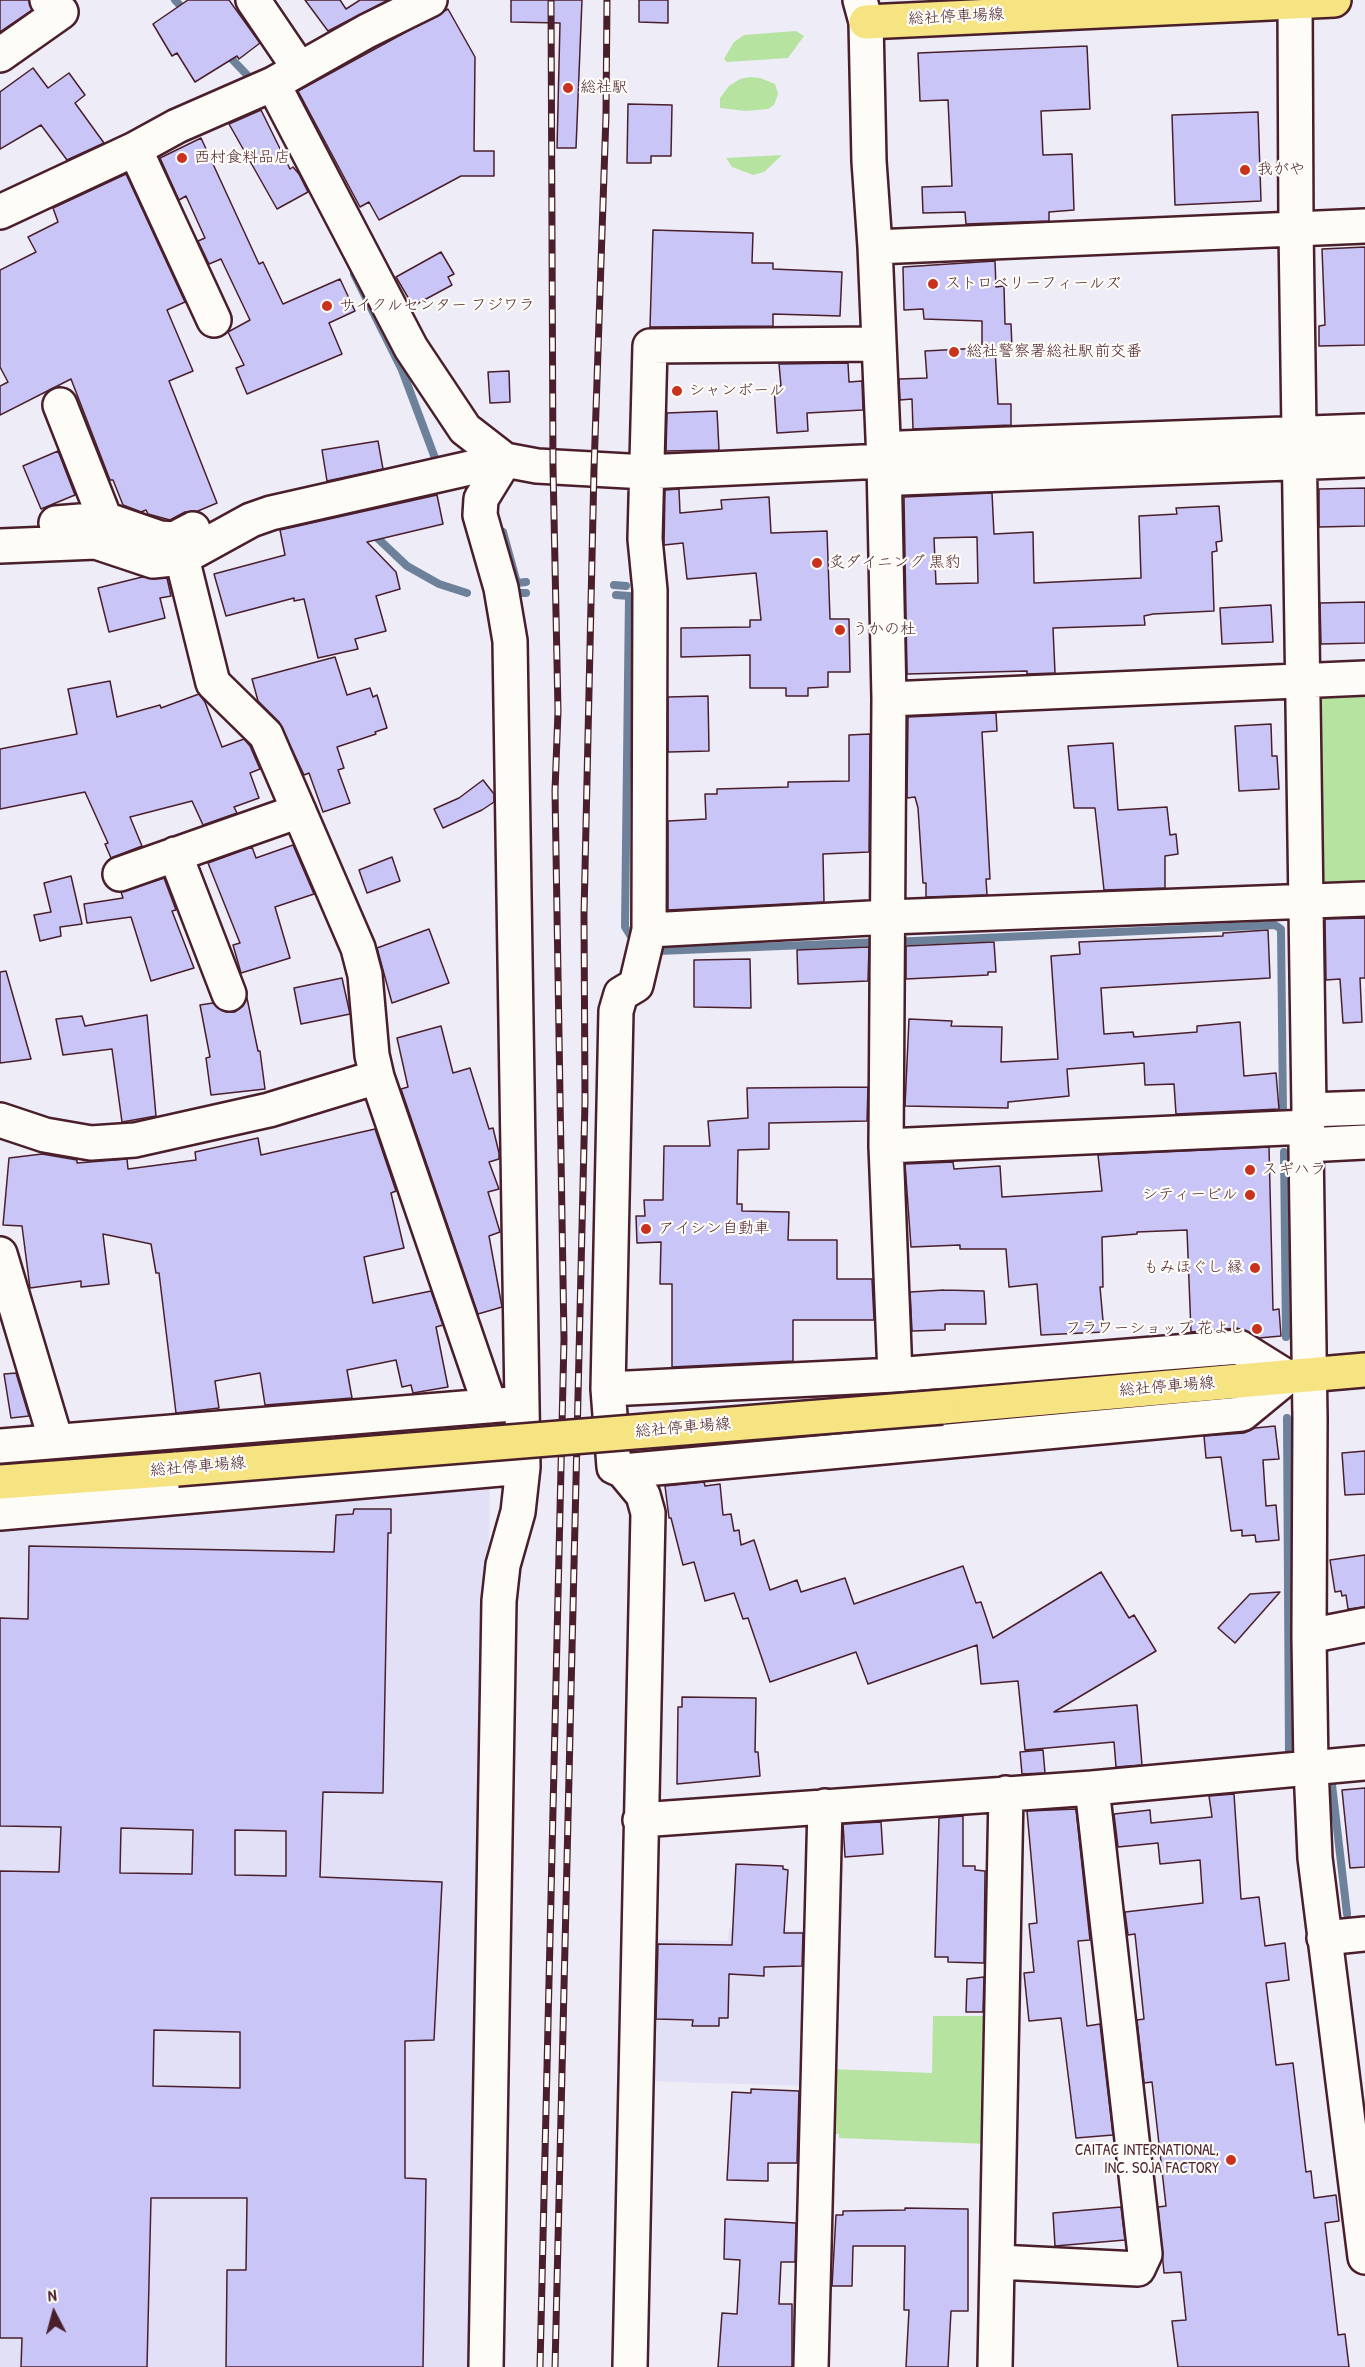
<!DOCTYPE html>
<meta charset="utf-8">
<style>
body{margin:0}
#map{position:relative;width:1365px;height:2367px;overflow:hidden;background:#edecf7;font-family:"Patrick Hand",sans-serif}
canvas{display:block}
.north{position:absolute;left:24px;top:2283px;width:60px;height:60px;-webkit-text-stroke:4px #fdfcf7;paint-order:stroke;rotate:354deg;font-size:16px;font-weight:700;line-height:24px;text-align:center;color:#4a1f2b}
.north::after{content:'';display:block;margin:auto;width:21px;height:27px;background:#4a1f2b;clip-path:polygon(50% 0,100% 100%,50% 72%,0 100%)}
</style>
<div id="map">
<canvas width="1365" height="2367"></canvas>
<div class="north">N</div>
</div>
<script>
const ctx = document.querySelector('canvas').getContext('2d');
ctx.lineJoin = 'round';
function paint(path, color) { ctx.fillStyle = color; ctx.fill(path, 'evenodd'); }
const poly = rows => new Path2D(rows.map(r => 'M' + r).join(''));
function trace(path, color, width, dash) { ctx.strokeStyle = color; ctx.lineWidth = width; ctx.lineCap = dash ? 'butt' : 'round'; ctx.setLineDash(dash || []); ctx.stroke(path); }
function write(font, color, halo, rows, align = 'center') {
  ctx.font = font + ' "Patrick Hand","Klee One",sans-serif'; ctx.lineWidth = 4.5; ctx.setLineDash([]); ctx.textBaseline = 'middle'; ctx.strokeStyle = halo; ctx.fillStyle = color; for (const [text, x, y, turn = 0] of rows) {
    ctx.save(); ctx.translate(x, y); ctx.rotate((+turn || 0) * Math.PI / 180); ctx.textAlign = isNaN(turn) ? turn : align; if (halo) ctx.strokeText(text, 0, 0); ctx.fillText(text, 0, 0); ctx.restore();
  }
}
paint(poly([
 [490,1483,475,2367,0,2367,0,1522],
 [729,1928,812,1931,808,2086,644,2081,648,1939,728,1941]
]), '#e2e0f7');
paint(poly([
 [796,31,804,36,788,58,727,62,724,59,734,42,744,35],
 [750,77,760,78,775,84,778,94,774,105,768,109,746,111,720,108,720,98,729,86,740,79],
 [782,155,764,172,753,175,732,167,726,158],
 [1365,693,1365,889,1332,891,1321,878,1318,700,1324,694],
 [933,2016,991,2016,987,2144,839,2138,839,2134,830,2134,831,2069,932,2073]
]), '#b7e3a1');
trace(poly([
 [175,0,187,13],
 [225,52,252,80],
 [354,274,402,370,438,466],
 [371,532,407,566,439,584,467,593],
 [503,532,517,583,526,582],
 [614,585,626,586],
 [515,593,526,593],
 [616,595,629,596,625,927,630,935],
 [892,942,1275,925,1281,929,1283,1114],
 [658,951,880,942],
 [1329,1127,1365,1125],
 [1284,1152,1286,1337],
 [1287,1418,1289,1756],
 [1332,1785,1347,1914]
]), '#6d819b', 8);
const building = poly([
 [0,0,29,0,32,10,0,32,0,0],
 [188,0,229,0,260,43,239,59,237,56,195,82,177,53,172,56,153,24,188,0],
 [305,0,340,0,346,9,360,0,388,0,328,31,305,0],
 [511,0,582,0,576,148,557,148,560,23,511,22,511,0],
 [639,0,668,0,668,23,639,22,639,0],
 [448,9,475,57,474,151,494,151,494,176,461,176,379,220,369,202,360,207,298,91,448,9],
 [1087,46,1090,109,1041,111,1043,155,1072,154,1074,210,1049,212,1049,221,966,224,965,212,923,213,922,187,952,186,948,100,920,101,918,53,1087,46],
 [33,68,48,88,69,73,85,95,75,103,104,143,67,160,41,125,0,149,0,92,33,68],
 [628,104,672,105,671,156,651,156,651,163,627,163,628,104],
 [261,110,290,169,293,167,299,174,308,192,277,209,229,124,261,110],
 [1258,112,1261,201,1175,205,1172,115,1258,112],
 [201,138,259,264,263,262,283,304,340,279,355,311,329,323,342,354,247,394,236,368,244,365,228,332,250,320,221,259,209,264,198,241,205,238,186,196,179,200,160,158,201,138],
 [126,174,185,302,167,310,193,371,169,381,217,503,198,511,185,512,170,520,148,514,146,510,141,512,123,505,113,480,110,480,71,379,0,415,0,386,8,382,0,367,0,270,36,252,28,237,58,222,53,208,126,174],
 [653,230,753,233,752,263,773,263,773,269,842,272,840,316,773,314,773,326,650,327,653,230],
 [1365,247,1365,345,1319,346,1319,326,1325,325,1322,249,1365,247],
 [441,252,454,274,448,277,452,285,413,306,396,277,441,252],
 [995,261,996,287,1004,286,1005,324,1011,324,1012,348,995,348,998,404,1011,404,1011,425,913,429,912,399,900,400,899,379,927,378,925,351,982,348,982,321,924,319,923,309,904,310,903,267,995,261],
 [848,363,849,382,862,381,863,410,807,413,808,431,777,433,774,386,781,386,779,364,848,363],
 [509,371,510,402,490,403,488,372,509,371],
 [717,411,719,450,666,451,667,413,717,411],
 [378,441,383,469,327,481,322,450,378,441],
 [58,451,75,495,41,509,23,466,58,451],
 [1365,488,1365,526,1319,527,1319,489,1365,488],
 [679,489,680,513,722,509,721,500,769,497,771,533,827,531,830,619,849,619,850,672,828,672,828,687,808,688,808,696,786,696,786,688,750,688,750,655,681,657,681,628,750,627,750,620,761,620,756,573,687,579,683,543,664,545,665,490,679,489],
 [992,493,994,534,1033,532,1034,583,1141,578,1139,516,1177,514,1176,508,1219,506,1222,541,1216,542,1217,551,1212,552,1214,611,1153,614,1144,616,1145,625,1053,628,1055,673,1027,674,1027,671,907,674,904,497,992,493],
 [977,537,978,583,936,584,934,538,977,537],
 [437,495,443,524,367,542,396,572,400,589,376,596,386,631,355,639,358,649,318,658,304,599,294,601,294,598,226,616,214,574,285,555,280,530,437,495],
 [142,577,167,578,171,596,160,598,165,618,109,632,98,588,142,577],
 [1365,602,1365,643,1321,644,1320,603,1365,602],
 [1271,605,1273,642,1222,644,1220,608,1271,605],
 [335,657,347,695,370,688,373,697,377,695,387,728,375,732,376,734,337,747,344,768,338,770,350,803,323,812,309,773,304,775,279,722,258,701,252,679,335,657],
 [110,681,117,717,160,705,161,708,199,694,205,702,222,747,244,739,250,746,260,769,250,773,259,798,234,807,237,813,203,825,192,801,130,817,142,846,111,858,105,844,108,843,85,792,0,809,0,749,77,734,68,689,110,681],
 [708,696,709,751,668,752,668,697,708,696],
 [996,713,997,731,982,732,990,879,986,879,987,895,926,897,926,883,923,883,918,808,915,797,907,798,908,717,996,713],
 [1271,724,1272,756,1277,756,1279,789,1239,791,1235,726,1271,724],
 [870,734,869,852,823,854,824,902,668,910,668,821,706,819,705,794,717,794,717,789,788,787,788,782,849,781,849,735,870,734],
 [1113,743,1118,810,1167,807,1170,835,1176,834,1178,854,1165,856,1165,888,1104,890,1095,808,1074,808,1068,746,1113,743],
 [483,780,494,794,494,802,482,810,443,828,434,809,459,798,483,780],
 [293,845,314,894,275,907,290,958,241,973,233,945,240,943,208,863,252,847,256,858,293,845],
 [392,857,400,881,367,893,359,870,392,857],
 [71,876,82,924,60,927,61,936,40,941,34,915,51,912,44,883,71,876],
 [164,878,176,910,172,911,194,968,151,981,131,917,87,923,84,904,123,898,121,892,164,878],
 [1365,918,1365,978,1360,978,1362,1022,1343,1023,1340,979,1326,980,1325,919,1365,918],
 [429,929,449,983,392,1003,377,948,429,929],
 [1268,930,1270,978,1101,988,1104,1034,1133,1032,1134,1037,1197,1032,1197,1026,1240,1022,1244,1076,1276,1073,1279,1109,1176,1114,1174,1084,1145,1085,1144,1063,1067,1069,1069,1096,1008,1102,1008,1108,905,1106,909,1019,952,1021,951,1026,1002,1027,1001,1062,1058,1059,1051,956,1080,954,1079,942,1223,936,1223,933,1268,930],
 [994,942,996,972,988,972,988,975,906,979,906,946,994,942],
 [869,947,868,981,798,984,797,950,869,947],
 [750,959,751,1008,694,1007,694,960,750,959],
 [6,971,31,1059,0,1063,0,972,6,971],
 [342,978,350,1014,301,1024,294,988,342,978],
 [247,998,258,1051,260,1051,265,1089,211,1095,206,1058,210,1057,200,1005,213,1003,226,1012,235,1012,243,1006,247,998],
 [147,1015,156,1116,122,1122,112,1049,63,1055,56,1019,82,1016,85,1026,147,1015],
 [441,1026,453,1073,470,1068,489,1129,493,1128,499,1153,499,1159,489,1162,499,1189,488,1192,500,1232,489,1236,502,1307,478,1314,401,1089,408,1087,397,1038,441,1026],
 [868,1087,867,1121,769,1123,769,1149,738,1150,737,1204,742,1204,742,1211,789,1212,788,1240,837,1240,837,1279,872,1279,874,1320,793,1320,793,1361,672,1367,672,1284,660,1284,661,1242,637,1243,636,1216,645,1216,644,1200,663,1200,664,1146,710,1146,708,1121,748,1118,747,1088,868,1087],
 [375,1129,396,1191,391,1193,404,1248,364,1257,373,1303,431,1291,443,1325,436,1327,448,1387,413,1393,411,1385,402,1387,396,1360,347,1370,352,1398,265,1405,260,1373,215,1381,219,1408,176,1413,159,1273,156,1273,151,1244,103,1234,109,1284,81,1287,81,1281,30,1288,22,1226,3,1225,9,1158,42,1154,77,1160,77,1163,127,1159,128,1169,196,1160,195,1152,258,1138,261,1155,375,1129],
 [1269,1147,1273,1310,1279,1309,1281,1336,1259,1338,1237,1328,1191,1332,1187,1230,1137,1232,1137,1234,1102,1237,1103,1287,1100,1287,1104,1332,1041,1335,1037,1284,1009,1287,1006,1249,960,1249,960,1245,911,1247,905,1164,953,1162,954,1169,1000,1166,1002,1197,1102,1191,1098,1155,1269,1147],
 [944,1290,984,1291,986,1324,945,1324,945,1330,912,1331,910,1292,944,1290],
 [16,1373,29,1416,11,1418,4,1374,16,1373],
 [1275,1426,1279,1459,1263,1460,1266,1506,1276,1505,1279,1540,1256,1542,1255,1535,1242,1536,1242,1530,1231,1531,1221,1457,1206,1458,1204,1436,1244,1433,1255,1428,1275,1426],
 [1365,1451,1365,1494,1345,1495,1342,1453,1365,1451],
 [704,1482,705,1486,720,1484,723,1515,731,1514,734,1531,739,1530,741,1545,754,1540,770,1590,797,1580,801,1592,845,1578,854,1604,963,1566,976,1603,981,1602,993,1638,1101,1572,1129,1618,1134,1615,1156,1651,1054,1712,1137,1705,1142,1765,1116,1767,1114,1742,1025,1750,1018,1681,981,1684,977,1645,868,1684,856,1652,770,1682,748,1618,743,1619,734,1593,705,1601,694,1562,683,1565,671,1518,669,1518,665,1486,704,1482],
 [354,1509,391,1509,391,1533,388,1533,383,1793,323,1792,320,1877,442,1882,434,2040,405,2041,405,2178,426,2179,423,2367,226,2367,227,2270,246,2270,247,2198,151,2198,147,2367,21,2367,22,2338,0,2338,0,1871,59,1872,61,1827,0,1826,0,1618,28,1619,29,1546,334,1552,336,1515,353,1514,354,1509],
 [121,1828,193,1830,192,1874,120,1873,121,1828],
 [235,1830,286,1831,286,1876,235,1875,235,1830],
 [154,2030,240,2032,240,2088,153,2086,154,2030],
 [1365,1555,1365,1607,1348,1609,1346,1595,1342,1596,1341,1591,1335,1592,1330,1560,1365,1555],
 [1280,1592,1235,1643,1218,1628,1250,1594,1280,1592],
 [682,1697,756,1698,755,1752,758,1752,760,1776,677,1784,678,1707,682,1707,682,1697],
 [1043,1750,1045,1773,1022,1774,1020,1752,1043,1750],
 [1365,1788,1365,1867,1350,1868,1342,1790,1365,1788],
 [1234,1794,1241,1899,1259,1897,1265,1946,1285,1943,1289,1980,1266,1983,1276,2065,1293,2063,1306,2172,1311,2171,1314,2198,1336,2195,1339,2221,1325,2223,1338,2335,1345,2334,1349,2367,1178,2367,1172,2321,1186,2320,1181,2272,1164,2273,1158,2207,1166,2206,1152,2082,1144,2083,1137,2020,1144,2019,1135,1934,1128,1935,1125,1912,1203,1903,1200,1860,1160,1864,1158,1843,1118,1847,1114,1814,1150,1810,1151,1823,1212,1817,1209,1796,1234,1794],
 [1076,1809,1090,1940,1078,1941,1087,2026,1100,2024,1113,2135,1076,2138,1061,2018,1029,2021,1024,1973,1034,1972,1029,1924,1037,1923,1027,1811,1076,1809],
 [963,1816,963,1866,975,1866,975,1870,985,1871,984,1963,948,1962,948,1957,935,1957,939,1818,963,1816],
 [881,1822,883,1854,845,1857,843,1824,881,1822],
 [736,1864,783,1866,783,1869,788,1870,784,1933,803,1933,802,1966,764,1967,764,1976,729,1974,728,2018,719,2018,719,2026,692,2026,693,2020,656,2019,658,1944,732,1945,736,1864],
 [984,1977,983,2012,966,2012,967,1979,984,1977],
 [751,2089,799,2091,797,2163,768,2163,768,2181,727,2180,732,2092,751,2093,751,2089],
 [1121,2207,1125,2240,1055,2246,1053,2213,1121,2207],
 [905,2208,968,2209,968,2311,951,2311,948,2367,906,2367,909,2310,904,2310,905,2246,853,2246,852,2286,832,2286,836,2215,843,2215,843,2211,905,2210,905,2208],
 [725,2219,796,2223,795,2262,781,2262,779,2304,792,2304,792,2367,718,2367,722,2313,737,2314,740,2260,724,2259,725,2219]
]);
paint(building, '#c9c5f7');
trace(building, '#4a1f2b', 1.5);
const minor = poly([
 [253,0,299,68],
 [1295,0,1296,228,1309,1110,1306,1145,1310,1418,1309,1636,1311,1768,1315,1858,1365,2257],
 [0,55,61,12,47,0],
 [273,84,411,348,465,429,505,460,537,466,646,472,884,461,875,247,869,161,866,22,860,0],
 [135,149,214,320],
 [0,212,135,149,177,126,273,84,367,31,430,0],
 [875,247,1365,226],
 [60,405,105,519],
 [884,461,889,699,886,1146,895,1375],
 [884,461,901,478,1365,460],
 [884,461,901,448,1365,431],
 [56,523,105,519,160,538,174,539,193,529],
 [174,539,182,558,213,683,266,735,358,948,365,975,372,1055,377,1077,490,1406],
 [0,546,96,542,153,561,182,558,251,520,271,513,505,460],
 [889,699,1365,678],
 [175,854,229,994],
 [120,874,299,811],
 [649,930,889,917,1365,899],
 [1309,1110,1365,1108],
 [0,1120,45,1135,91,1143,135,1140,269,1110,377,1077],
 [1306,1145,1365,1142],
 [886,1146,1307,1127],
 [0,1254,56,1441],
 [608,1389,895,1375,1239,1347,1287,1377,1242,1414,623,1471],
 [0,1446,512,1404],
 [0,1513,523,1467],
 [1309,1636,1365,1625],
 [1092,1788,1365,1763],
 [640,1820,1092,1788,1145,2254,1138,2269,998,2262],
 [1324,1938,1365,1934],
 [486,2367,499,1601,503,1565,518,1512,523,1467,510,641,501,588,480,515,481,499,505,460],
 [630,2367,648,1513,643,1495,623,1471,614,1467,608,1389,616,1011,621,994,636,985,649,930,650,590,645,539,650,346,879,344],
 [811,2367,825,1806],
 [995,2367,1006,1793]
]);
const major = poly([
 [866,22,1334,0],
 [942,1407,1365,1370],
 [0,1482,177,1469]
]);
trace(minor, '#4a1f2b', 38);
trace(major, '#4a1f2b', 38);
trace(minor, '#fdfcf7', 33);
trace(major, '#f6e381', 33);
const rail = poly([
 [540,2367,564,1339,555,791,558,711,553,467,551,0],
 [555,2367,585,1101,584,914,594,469,606,115,607,0]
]);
trace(rail, '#4a1f2b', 7);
trace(rail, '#fdfcf7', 4.5, [14]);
const majorBridge = poly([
 [177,1469,942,1407]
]);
trace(majorBridge, '#4a1f2b', 38, []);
trace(majorBridge, '#f6e381', 33);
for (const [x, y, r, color] of [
 [568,88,6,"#c8321e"],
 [182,158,6,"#c8321e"],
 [1245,170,6,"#c8321e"],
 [933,284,6,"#c8321e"],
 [327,306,6,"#c8321e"],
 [954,352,6,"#c8321e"],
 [677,391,6,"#c8321e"],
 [817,563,6,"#c8321e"],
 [840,630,6,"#c8321e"],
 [1250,1170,6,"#c8321e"],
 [1250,1195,6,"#c8321e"],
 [646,1229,6,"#c8321e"],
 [1255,1268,6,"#c8321e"],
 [1257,1329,6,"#c8321e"],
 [1231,2160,6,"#c8321e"]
]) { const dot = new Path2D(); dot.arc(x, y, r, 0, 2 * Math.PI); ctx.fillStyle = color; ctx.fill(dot); trace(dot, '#fdfcf7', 2); }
write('16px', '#4a1f2b', '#fdfcf7', [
 ["総社停車場線",956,17,-3],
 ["総社停車場線",1167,1387,-5],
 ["総社停車場線",683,1428,-5],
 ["総社停車場線",198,1467,-5]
]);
write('16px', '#4a1f2b', '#fdfcf7', [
 ["総社駅",580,88],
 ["西村食料品店",194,158],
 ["我がや",1257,170],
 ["ストロベリーフィールズ",945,284],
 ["サイクルセンター フジワラ",339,306],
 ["総社警察署総社駅前交番",966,352],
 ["シャンボール",689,391],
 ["炙ダイニング 黒豹",829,563],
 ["うかの杜",852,630],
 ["スギハラ",1262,1170],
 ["シティービル",1238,1195,"right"],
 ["アイシン自動車",658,1229],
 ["もみほぐし 縁",1243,1268,"right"],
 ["フラワーショップ 花よし",1245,1329,"right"],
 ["CAITAC INTERNATIONAL,",1219,2151,"right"],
 ["INC. SOJA FACTORY",1219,2169,"right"]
], 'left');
</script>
